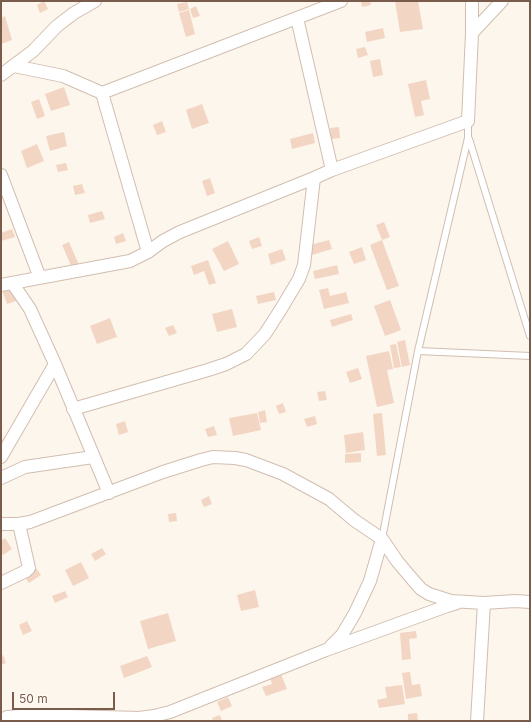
<!DOCTYPE html>
<style>
body{margin:0}
#map{position:relative;width:531px;height:722px;overflow:hidden;background:#fdf6ec;font-family:Inter,sans-serif}
canvas{display:block}
.frame{position:absolute;inset:0;border:2px solid #7a5c4d;pointer-events:none}
.scale{position:absolute;left:12px;top:692px;width:103px;height:18px;box-sizing:border-box;border:2px solid #7a5c4d;border-top:0;padding-left:5px;font-size:12px;line-height:14px;white-space:nowrap;color:#7a5c4d;-webkit-text-stroke:3px #fffaf3;paint-order:stroke}
</style>
<div id="map">
<canvas width="531" height="722"></canvas>
<div class="frame"></div>
<div class="scale">50 m</div>
</div>
<script>
const ctx = document.querySelector('canvas').getContext('2d');
ctx.lineJoin = 'round';
function paint(path, color) { ctx.fillStyle = color; ctx.fill(path, 'evenodd'); }
const poly = rows => new Path2D(rows.map(r => 'M' + r).join(''));
function trace(path, color, width, dash) { ctx.strokeStyle = color; ctx.lineWidth = width; ctx.lineCap = dash ? 'butt' : 'round'; ctx.setLineDash(dash || []); ctx.stroke(path); }
paint(poly([
 [44,1,48,9,40,13,37,5],
 [361,1,370,1,371,5,362,7],
 [395,1,418,1,423,29,400,32],
 [187,2,189,9,179,12,177,4],
 [196,6,200,16,193,18,190,9],
 [189,10,195,34,186,37,179,13],
 [5,16,12,40,1,44,1,18],
 [383,28,385,38,367,42,365,32],
 [365,47,368,55,358,58,356,49],
 [380,59,383,75,373,77,370,61],
 [426,80,430,99,421,101,424,115,415,117,408,84],
 [64,87,70,105,51,111,45,94],
 [39,99,45,116,37,119,31,102],
 [202,104,209,123,192,129,186,110],
 [162,121,166,132,157,135,153,125],
 [339,127,340,138,331,139,330,128],
 [64,132,67,146,50,151,46,136],
 [313,133,315,143,292,149,290,139],
 [37,144,44,161,27,168,21,151],
 [66,163,68,170,58,172,56,165],
 [210,178,215,193,207,196,202,181],
 [82,184,85,193,75,195,73,186],
 [102,211,105,219,90,223,88,215],
 [384,222,390,237,382,240,376,225],
 [12,229,15,237,1,241,1,233],
 [123,233,126,241,116,244,114,237],
 [259,237,262,246,252,249,249,241],
 [329,240,332,249,312,255,310,245],
 [382,240,399,286,387,290,370,245],
 [228,241,239,264,224,271,212,249],
 [69,242,79,265,72,268,62,245],
 [362,247,366,260,354,264,349,252],
 [282,249,286,260,271,265,268,254],
 [208,260,216,283,209,285,204,271,194,275,191,266],
 [337,265,339,274,315,279,313,271],
 [11,287,16,301,7,304,2,290],
 [328,288,330,296,346,292,349,303,324,309,319,290],
 [274,292,276,300,258,304,256,296],
 [390,300,401,330,385,336,374,306],
 [232,309,237,327,217,332,212,314],
 [351,314,353,320,332,327,330,320],
 [110,318,117,337,97,344,90,326],
 [173,325,177,333,169,336,165,328],
 [405,340,410,365,402,367,397,342],
 [396,344,401,367,394,368,390,345],
 [389,351,393,369,387,370,394,403,377,407,366,356],
 [358,368,362,379,350,383,346,372],
 [325,391,327,400,319,401,317,392],
 [283,403,286,412,279,414,276,406],
 [265,410,267,422,260,423,258,412],
 [257,413,261,430,233,436,229,418],
 [382,413,386,455,377,456,373,414],
 [315,416,317,424,307,427,304,419],
 [125,421,128,432,119,435,116,424],
 [214,426,217,435,208,437,205,429],
 [363,432,365,450,346,453,344,435],
 [361,453,361,462,345,463,345,454],
 [209,496,212,504,204,507,201,500],
 [176,513,177,521,169,522,168,514],
 [5,538,12,549,3,555,1,551,1,541],
 [102,548,106,554,95,561,91,554],
 [81,562,89,578,73,586,65,570],
 [36,568,41,575,29,583,24,576],
 [255,590,259,607,241,611,237,595],
 [65,591,68,597,55,603,52,596],
 [168,613,176,641,148,649,140,621],
 [27,621,32,631,23,635,19,625],
 [416,631,417,638,409,639,411,659,402,660,400,633],
 [3,655,6,663,1,665,1,656],
 [147,656,152,667,124,678,120,666],
 [410,672,412,685,420,684,422,696,406,699,402,673],
 [281,674,287,689,266,696,262,687,272,684,270,678],
 [402,685,405,704,379,708,377,700,387,698,385,687],
 [228,697,232,706,221,711,217,702],
 [417,713,418,721,408,721,408,714],
 [220,715,222,721,213,721,212,718]
]), '#f3d5c3');
const service = poly([
 [469,139,530,336],
 [418,351,530,356],
 [382,539,418,351,468,138,468,121]
]);
const minor = poly([
 [297,18,332,170],
 [472,33,472,1],
 [14,66,63,76,102,93,341,1],
 [1,75,33,51,57,26,74,13,95,1],
 [102,93,148,252],
 [1,175,40,278],
 [13,284,30,309,55,364,109,493],
 [1,285,130,261,148,252,163,241,180,232,314,178,332,170,468,121,472,33,502,1],
 [73,409,208,370,226,364,246,354,265,334,281,309,299,279,304,265,314,178],
 [1,457,55,364],
 [1,478,25,467,93,457],
 [1,524,19,524,30,522,163,472,201,460,213,457,235,458,246,460,283,474,329,499,354,520,382,539,397,561,413,580,421,589,429,594,451,601,484,603,515,601,530,602],
 [1,583,26,571,29,568,19,524],
 [331,646,342,635,355,613,370,581,382,539],
 [1,720,7,717,33,715,139,718,154,716,170,712,326,650,447,606,457,603],
 [477,721,484,603]
]);
trace(service, '#d1beb0', 8);
trace(minor, '#d1beb0', 14);
trace(service, '#fff', 6);
trace(minor, '#fff', 12);
</script>
